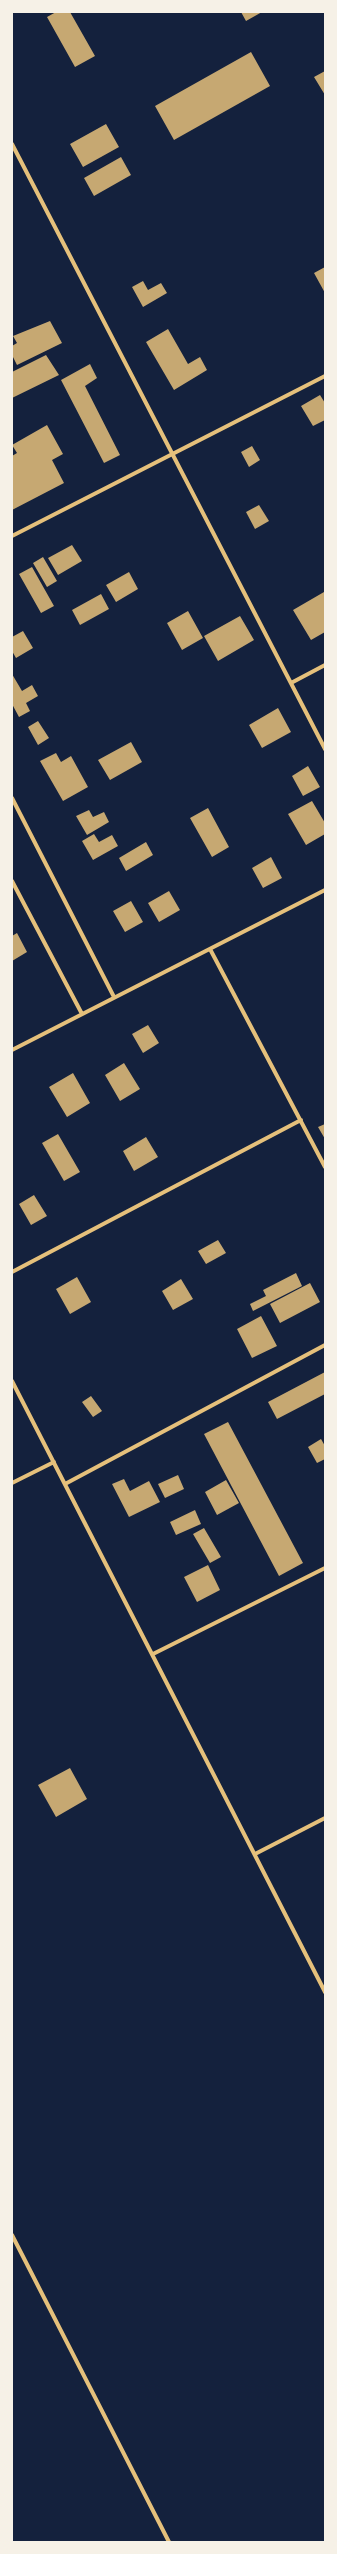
<!DOCTYPE html>
<style>
body{margin:0}
#map{position:relative;width:337px;height:2554px;overflow:hidden;background:#14213d;font-family:"IBM Plex Sans",sans-serif}
canvas{display:block}
.frame{position:absolute;inset:0;border:13px solid #f6f1e7;pointer-events:none}
</style>
<div id="map">
<canvas width="337" height="2554"></canvas>
<div class="frame"></div>
</div>
<script>
const ctx = document.querySelector('canvas').getContext('2d');
ctx.lineJoin = 'round';
function paint(path, color) { ctx.fillStyle = color; ctx.fill(path, 'evenodd'); }
const poly = rows => new Path2D(rows.map(r => 'M' + r).join(''));
function trace(path, color, width, dash) { ctx.strokeStyle = color; ctx.lineWidth = width; ctx.lineCap = dash ? 'butt' : 'round'; ctx.setLineDash(dash || []); ctx.stroke(path); }
paint(poly([
 [56,12,70,12,95,56,75,67,47,17],
 [241,12,262,12,246,21],
 [251,52,270,86,174,140,155,106],
 [325,71,325,95,314,77],
 [106,124,119,147,83,167,70,144],
 [121,157,131,175,94,196,84,178],
 [325,267,325,293,314,273],
 [143,281,148,290,161,283,167,293,143,307,132,287],
 [50,321,62,343,17,365,12,355,12,346,17,343,13,336],
 [168,329,188,364,200,357,207,370,174,390,146,342],
 [46,355,59,375,12,398,12,372],
 [90,364,97,378,85,386,120,455,104,463,61,380],
 [320,395,325,403,325,420,313,426,301,406],
 [47,425,63,454,52,460,64,483,12,510,12,456,17,453,12,445],
 [252,446,260,460,249,467,241,452],
 [259,505,269,521,255,529,246,512],
 [72,545,82,561,58,575,48,558],
 [43,557,57,581,47,587,33,563],
 [32,567,54,606,41,613,19,574],
 [129,572,138,589,116,602,106,585],
 [324,592,325,632,311,640,293,610],
 [101,594,109,609,80,625,72,610],
 [188,611,203,638,182,650,167,623],
 [240,616,254,640,218,661,204,636],
 [23,631,33,648,16,658,12,651,12,637],
 [12,674,22,691,32,685,38,696,26,703,30,711,19,717,12,704],
 [278,708,291,732,262,748,249,725],
 [38,721,49,738,38,745,28,727],
 [131,742,142,762,110,780,98,760],
 [56,753,61,762,71,756,88,787,63,801,40,761],
 [308,766,320,787,303,796,292,776],
 [312,801,325,823,325,834,306,845,288,814],
 [208,808,229,847,212,857,190,818],
 [89,810,93,817,104,812,109,822,87,835,76,816],
 [94,834,99,842,112,835,118,846,93,860,82,841],
 [146,842,153,855,126,871,119,858],
 [271,857,282,878,263,888,252,868],
 [169,891,180,910,159,922,148,903],
 [131,901,143,922,125,932,113,911],
 [17,933,27,952,12,961,12,936],
 [148,1025,159,1043,143,1053,132,1034],
 [124,1063,140,1089,120,1101,105,1075],
 [73,1073,90,1103,67,1117,49,1087],
 [325,1124,325,1139,318,1127],
 [58,1134,80,1172,64,1181,42,1143],
 [146,1137,158,1157,134,1171,123,1151],
 [34,1195,47,1216,31,1225,19,1204],
 [218,1240,226,1253,206,1264,198,1251],
 [296,1273,302,1286,253,1311,250,1304,266,1296,263,1290],
 [77,1277,91,1302,70,1314,56,1289],
 [181,1279,193,1299,173,1310,162,1291],
 [310,1283,320,1302,280,1323,270,1304],
 [261,1316,277,1346,252,1358,237,1329],
 [325,1372,325,1394,277,1419,268,1402],
 [91,1396,102,1411,93,1417,82,1402],
 [228,1422,303,1563,279,1576,204,1434],
 [321,1439,325,1446,325,1459,317,1463,308,1447],
 [178,1475,184,1489,165,1498,158,1484],
 [124,1479,130,1491,149,1481,160,1502,129,1517,112,1484],
 [226,1480,239,1503,217,1515,205,1492],
 [195,1510,201,1524,176,1535,170,1522],
 [204,1528,221,1557,210,1563,193,1534],
 [208,1565,220,1590,197,1602,184,1577],
 [70,1768,87,1799,56,1817,38,1785]
]), '#c6a872');
trace(poly([
 [12,144,325,749],
 [12,536,325,376],
 [291,683,325,665],
 [12,798,114,997],
 [12,881,82,1014],
 [210,949,325,1167],
 [12,1050,325,890],
 [12,1272,301,1120],
 [12,1381,325,1992],
 [12,1483,54,1462],
 [65,1484,325,1345],
 [153,1654,325,1568],
 [255,1854,325,1818],
 [12,2235,169,2542]
]), '#e5c07b', 4);
</script>
